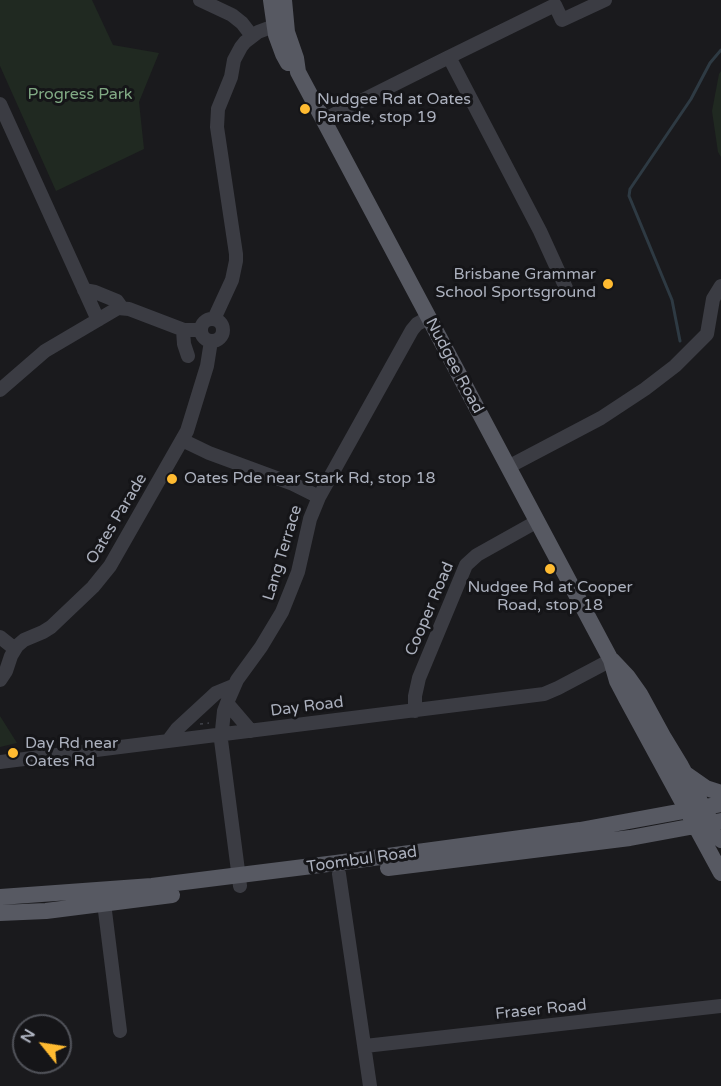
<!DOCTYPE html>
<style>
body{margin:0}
#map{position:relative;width:721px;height:1086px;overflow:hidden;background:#1a1a1d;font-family:"Varela Round",sans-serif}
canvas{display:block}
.north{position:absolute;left:12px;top:1014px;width:60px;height:60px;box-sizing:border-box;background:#151518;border:2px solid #51535a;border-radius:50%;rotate:300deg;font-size:16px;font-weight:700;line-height:24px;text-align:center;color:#acb1be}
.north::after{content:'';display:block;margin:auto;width:21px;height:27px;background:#ffbb31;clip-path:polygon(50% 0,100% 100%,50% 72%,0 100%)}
</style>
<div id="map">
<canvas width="721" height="1086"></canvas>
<div class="north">N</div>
</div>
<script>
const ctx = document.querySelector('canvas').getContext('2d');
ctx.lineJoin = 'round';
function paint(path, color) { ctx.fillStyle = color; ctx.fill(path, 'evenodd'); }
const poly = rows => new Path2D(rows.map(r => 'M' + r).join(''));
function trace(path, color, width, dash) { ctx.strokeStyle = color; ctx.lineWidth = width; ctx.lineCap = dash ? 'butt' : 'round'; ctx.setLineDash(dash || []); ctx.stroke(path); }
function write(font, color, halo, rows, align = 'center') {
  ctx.font = font + ' "Varela Round",sans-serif'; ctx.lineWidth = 6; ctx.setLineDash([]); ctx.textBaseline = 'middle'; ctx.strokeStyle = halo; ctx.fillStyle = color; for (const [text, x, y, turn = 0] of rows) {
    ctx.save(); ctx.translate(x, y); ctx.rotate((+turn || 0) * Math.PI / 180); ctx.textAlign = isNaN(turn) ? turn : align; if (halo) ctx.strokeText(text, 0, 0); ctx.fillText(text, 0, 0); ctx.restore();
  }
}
paint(poly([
 [0,0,92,0,113,45,159,53,139,102,144,149,56,191,0,66],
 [721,71,721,157,718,152,712,111,719,74],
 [0,716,17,743,0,747]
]), '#202921');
trace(poly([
 [680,341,672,300,629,196,630,189,691,99,710,63,721,50]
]), '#2e3a43', 3);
trace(poly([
 [200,724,209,723]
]), '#41434a', 1.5, [3, 4.5]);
trace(poly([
 [200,0,232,15,242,23,252,36],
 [0,104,98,320],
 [323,120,449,57],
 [566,288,540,231,449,57,555,5,562,20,605,0],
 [84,290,95,292,117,301,122,308],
 '201 330a11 11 0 1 1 22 0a11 11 0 1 1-22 0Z',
 [214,319,232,280,236,261,236,254,217,127,218,109,231,77,234,60,241,47,245,42,258,32,282,23],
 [183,330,184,344,188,356],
 [0,390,45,351,118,308,129,309,184,330,201,330],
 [182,440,209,453,293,484,319,497],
 [508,467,601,418,645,389,675,366,707,334,713,299,721,286],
 [0,637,15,649],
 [0,680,6,671,11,656,17,646,24,640,43,632,51,627,93,587,110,566,187,431,207,366,211,341],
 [227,703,251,731],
 [415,711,415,696,419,678,466,565,477,555,536,522],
 [168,741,177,729,216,693,233,686],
 [0,762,544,694,558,688,611,660],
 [339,874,370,1086],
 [240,886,221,740,224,711,227,703,237,680,261,647,282,612,298,572,310,519,319,497,412,330,417,324,428,318],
 [103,895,120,1031],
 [365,1046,721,1006]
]), '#3b3c43', 14);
trace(poly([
 [271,0,276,35,283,54,288,63],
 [284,0,287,32,296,58,298,72,611,660,617,681,627,700,721,873],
 [612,660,628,677,640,694,664,738,681,766,721,840],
 [686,774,706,788,721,793],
 [388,868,630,838,721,821],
 [0,897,152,886,336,863,580,830,721,804],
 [0,913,46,911,172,895]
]), '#575962', 16);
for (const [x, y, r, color] of [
 [305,109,6,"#ffbb31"],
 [608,284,6,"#ffbb31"],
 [172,479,6,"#ffbb31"],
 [550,569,6,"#ffbb31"],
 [13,753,6,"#ffbb31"]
]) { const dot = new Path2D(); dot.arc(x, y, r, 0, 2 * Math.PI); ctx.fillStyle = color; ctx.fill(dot); trace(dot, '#151518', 2); }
write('16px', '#81aa84', '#151518', [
 ["Progress Park",80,95]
]);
write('16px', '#acb1be', '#151518', [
 ["Nudgee Rd at Oates",317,100],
 ["Parade, stop 19",317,118],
 ["Brisbane Grammar",596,275,"right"],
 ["School Sportsground",596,293,"right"],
 ["Oates Pde near Stark Rd, stop 18",184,479],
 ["Nudgee Rd at Cooper",550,588,"center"],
 ["Road, stop 18",550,606,"center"],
 ["Day Rd near",25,744],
 ["Oates Rd",25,762]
], 'left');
write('16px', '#acb1be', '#151518', [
 ["Nudgee Road",454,366,62],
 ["Oates Parade",117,519,-59],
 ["Lang Terrace",283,553,-73],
 ["Cooper Road",430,609,-67],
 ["Day Road",307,707,-7],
 ["Toombul Road",362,860,-8],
 ["Fraser Road",541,1010,-6]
]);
</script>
